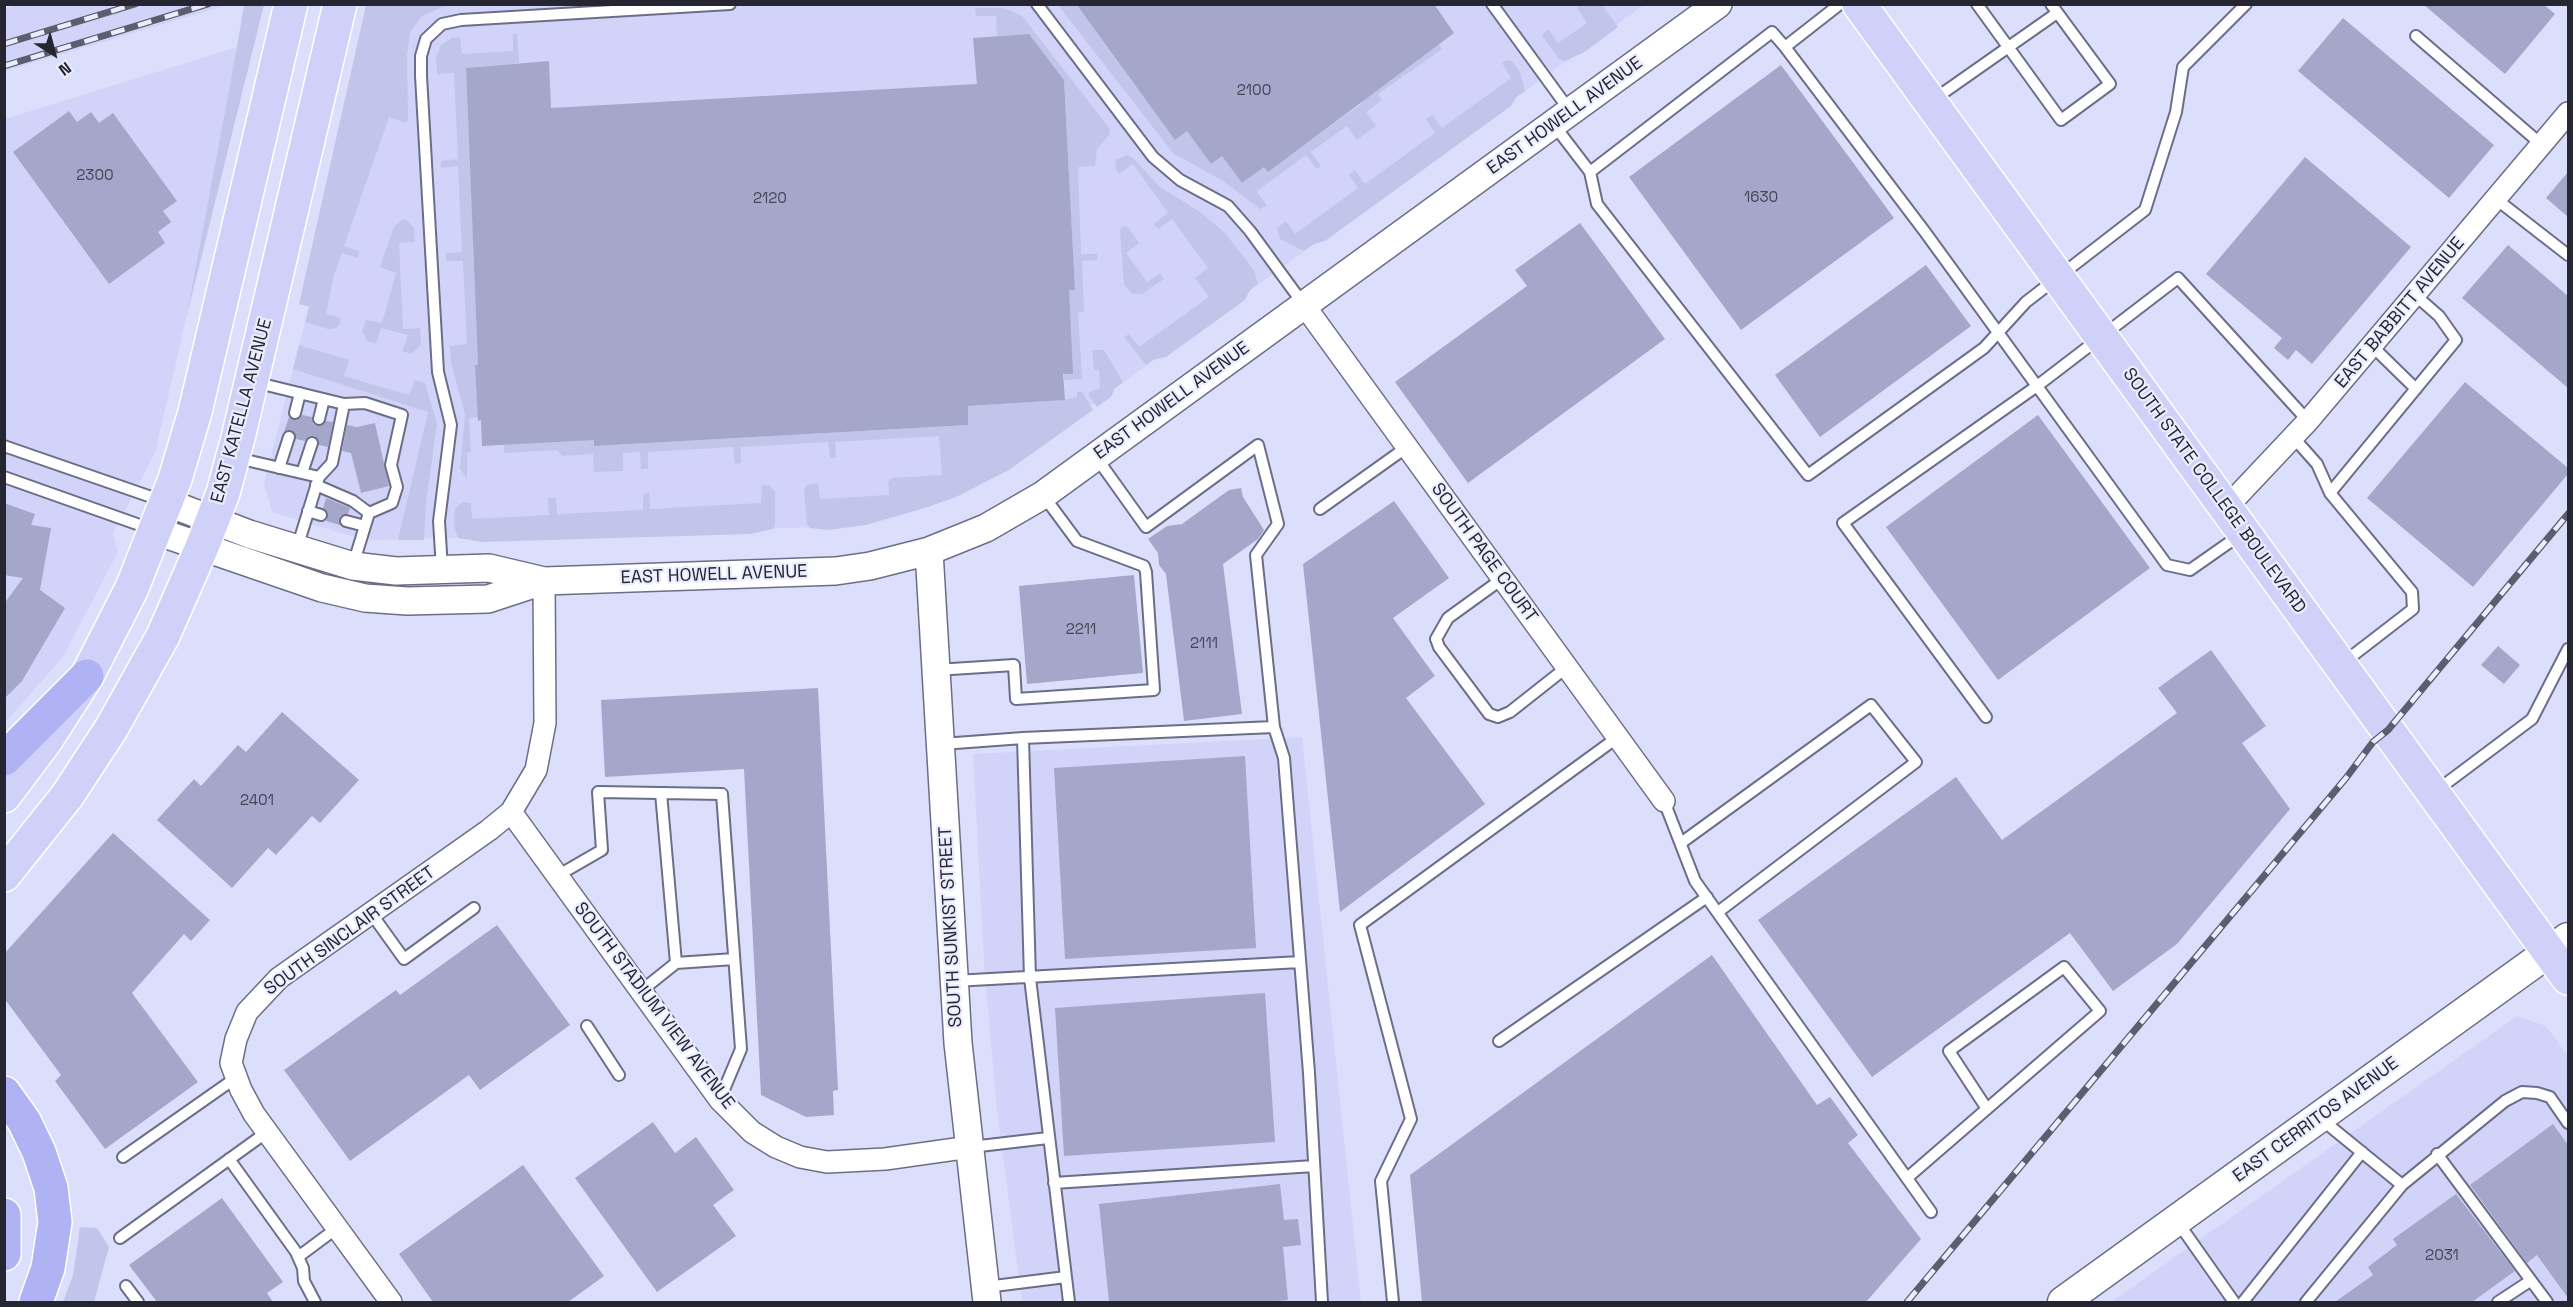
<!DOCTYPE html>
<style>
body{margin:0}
#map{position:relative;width:2573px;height:1307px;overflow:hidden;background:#dcdffc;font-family:"Space Grotesk",sans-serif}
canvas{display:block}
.frame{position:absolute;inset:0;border:6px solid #252631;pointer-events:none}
.north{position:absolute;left:24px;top:24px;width:60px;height:60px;-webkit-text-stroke:4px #ebedff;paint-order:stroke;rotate:144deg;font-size:16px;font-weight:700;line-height:24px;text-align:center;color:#252631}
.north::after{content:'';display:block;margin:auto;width:21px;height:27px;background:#252631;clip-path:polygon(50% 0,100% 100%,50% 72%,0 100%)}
</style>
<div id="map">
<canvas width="2573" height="1307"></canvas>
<div class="frame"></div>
<div class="north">N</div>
</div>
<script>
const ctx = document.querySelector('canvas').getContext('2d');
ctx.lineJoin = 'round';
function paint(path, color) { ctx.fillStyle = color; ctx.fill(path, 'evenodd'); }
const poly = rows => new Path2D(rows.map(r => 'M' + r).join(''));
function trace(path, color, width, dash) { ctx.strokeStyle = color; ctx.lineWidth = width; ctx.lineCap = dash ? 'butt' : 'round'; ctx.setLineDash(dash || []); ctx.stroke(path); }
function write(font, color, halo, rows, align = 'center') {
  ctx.font = font + ' "Space Grotesk",sans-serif'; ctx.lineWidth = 4.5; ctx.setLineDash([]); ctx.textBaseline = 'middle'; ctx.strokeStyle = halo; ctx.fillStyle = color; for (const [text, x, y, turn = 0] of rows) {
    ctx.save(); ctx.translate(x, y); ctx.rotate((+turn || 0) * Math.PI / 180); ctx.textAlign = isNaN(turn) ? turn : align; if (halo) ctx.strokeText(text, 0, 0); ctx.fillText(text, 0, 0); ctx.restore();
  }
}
paint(poly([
 [17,4,227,4,228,5,5,71,5,9],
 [408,5,1644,5,1030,450,820,527,376,540,344,534,272,512,264,483,309,307],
 [237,47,186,319,155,453,113,533,118,552,63,657,5,723,5,119],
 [1302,737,1361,1302,1022,1302,996,1102,984,962,973,754],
 [2517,1016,2546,1026,2568,1056,2568,1302,2111,1302]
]), '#d1d4f8');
paint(poly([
 [244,5,264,5,186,319,237,47],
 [366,5,447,5,422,16,410,32,407,55,408,118,406,123,389,117,344,246,359,251,358,258,342,253,334,275,326,314,341,318,340,324,336,328,328,329,305,322,309,307,299,304],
 [1058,5,1076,5,1175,140,1187,131,1211,164,1222,156,1242,183,1264,167,1268,171,1361,104,1358,98,1439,44,1442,49,1378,94,1382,100,1366,112,1376,126,1357,140,1347,126,1311,152,1321,166,1317,169,1306,155,1257,191,1267,206,1260,209,1223,181,1173,153],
 [1581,5,1602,5,1618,27,1586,51,1566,61,1559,59,1542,35,1548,29,1558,43,1587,23,1577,8],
 [975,8,1004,8,1022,16,1110,129,1109,135,1097,149,1095,166,1078,167,1081,254,1097,254,1097,260,1082,261,1084,312,1078,312,1082,379,1064,380,1064,374,1072,374,1069,290,1075,290,1064,80,1029,34,997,36,996,16,976,16],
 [517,33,519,63,466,68,478,365,475,365,478,417,469,418,471,452,467,453,467,478,460,469,465,415,451,362,450,346,467,344,463,261,446,261,446,253,462,252,458,166,441,168,441,161,458,159,454,73,437,74,436,57,441,45,452,38,460,37,462,54,513,51,513,34],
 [1507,60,1512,61,1520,72,1525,91,1516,97,1511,106,1325,241,1314,244,1304,251,1280,239,1277,228,1286,221,1295,234,1358,188,1349,175,1355,170,1365,184,1435,133,1426,119,1432,115,1442,128,1511,78,1502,63],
 [1127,155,1132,157,1160,187,1200,212,1224,232,1254,270,1258,284,1250,290,1245,300,1166,357,1153,360,1146,365,1124,337,1129,334,1139,347,1209,297,1195,278,1208,268,1172,219,1158,229,1154,224,1168,213,1133,164,1119,174,1115,168,1116,160],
 [402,219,407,220,414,228,415,242,399,243,403,329,420,328,421,345,411,354,402,351,408,335,381,328,376,344,367,341,362,331,366,320,382,323,396,273,380,267,394,227],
 [1123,226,1128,227,1139,243,1126,253,1147,282,1160,273,1164,279,1142,294,1133,294,1124,285,1120,230],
 [299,345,349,360,344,376,409,395,415,380,425,383,437,424,426,502,424,540,398,540,428,412,293,369],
 [1092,350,1104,350,1123,382,1115,388,1111,397,1097,407,1089,396,1089,392,1100,388,1099,370,1094,370],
 [1077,392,1082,392,1093,410,1009,470,956,497,928,507,866,525,828,530,810,528,807,524,804,490,807,485,818,483,820,499,889,495,888,482,892,478,942,475,939,436,835,442,836,458,830,458,828,442,741,447,741,463,735,464,733,447,648,452,648,469,641,469,640,452,623,453,623,471,594,472,593,454,562,456,557,450,504,453,504,445,593,437,594,446,968,425,968,406,1064,400,1077,397],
 [762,485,770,486,775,492,775,525,773,529,750,534,482,542,458,538,454,526,455,508,463,502,471,503,472,519,549,515,548,498,556,498,557,514,643,510,643,494,649,493,650,509,761,503],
 [80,1227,97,1228,109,1247,94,1302,63,1302,73,1275]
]), '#c2c5ea');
paint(poly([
 [1076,4,1434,4,1454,33,1268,172,1264,167,1242,183,1222,156,1211,164,1187,131,1175,140],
 [2423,4,2543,4,2555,14,2505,74],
 [2343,18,2494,145,2449,198,2298,71],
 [1029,34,1064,80,1075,290,1069,290,1073,374,1063,374,1065,400,968,406,968,425,594,446,594,440,482,446,481,420,478,421,475,365,478,365,466,68,549,61,551,108,977,84,973,38],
 [1781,65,1894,218,1741,330,1629,177],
 [69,111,77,122,91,112,99,123,113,113,177,201,163,211,171,222,158,232,165,243,109,284,13,152],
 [2305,157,2411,247,2312,364,2296,350,2288,360,2274,348,2282,338,2206,274],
 [2568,172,2568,217,2546,198],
 [1580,223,1665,339,1468,483,1395,382,1527,286,1515,270],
 [2508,245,2568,296,2568,388,2462,298],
 [1926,265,1971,326,1820,437,1775,375],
 [2465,382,2568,468,2568,474,2473,587,2367,498],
 [302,415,312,417,313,424,318,426,326,421,333,422,328,447,319,445,315,436,310,436,305,441,296,439,292,430,284,432,289,417,296,420],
 [2038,415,2150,568,1998,680,1886,527],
 [375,423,389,486,361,493,351,453,342,451,347,425,357,427],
 [1241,488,1243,497,1264,530,1258,539,1223,564,1242,714,1184,721,1166,574,1159,565,1158,553,1148,539,1167,526,1182,524,1229,490],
 [326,498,350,508,348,514,340,516,340,525,326,521,328,513,323,508],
 [1394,501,1449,578,1393,618,1435,676,1406,698,1485,804,1340,912,1303,564],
 [4,503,35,514,31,525,51,528,40,590,65,608,22,681,4,699,4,604,23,578,4,575],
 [1134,575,1143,673,1027,684,1019,586],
 [2498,646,2520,665,2504,684,2481,665],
 [2211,650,2266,726,2242,743,2290,809,2177,944,2113,991,2070,933,1872,1077,1758,920,1956,777,2002,840,2177,713,2158,688],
 [818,688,838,1090,833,1091,834,1115,806,1117,761,1095,744,769,605,777,601,700],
 [282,712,359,780,320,823,312,816,276,855,268,848,232,888,157,820,194,779,201,786,238,745,246,752],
 [1245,756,1256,948,1065,959,1054,768],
 [113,833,210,920,191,941,184,934,132,993,198,1082,105,1149,55,1081,61,1075,4,998,4,954],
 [497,925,570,1025,480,1090,469,1075,350,1161,284,1070,396,990,400,995],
 [1712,955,1817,1105,1830,1097,1858,1135,1848,1143,1921,1239,1866,1302,1422,1302,1410,1175],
 [1265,993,1275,1142,1064,1156,1055,1008],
 [653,1122,675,1153,696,1137,734,1190,713,1205,736,1236,657,1292,575,1178],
 [2553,1124,2568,1145,2568,1298,2537,1255,2527,1263,2470,1185],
 [523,1165,604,1276,568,1302,433,1302,399,1254],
 [1280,1184,1284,1220,1298,1219,1301,1245,1283,1247,1288,1300,1266,1302,1109,1302,1099,1204],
 [2456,1194,2515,1271,2472,1302,2335,1302,2373,1275,2368,1267,2397,1245,2393,1239],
 [222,1198,283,1282,267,1293,273,1302,157,1302,129,1265]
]), '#a4a7ca');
const service = poly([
 [1037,4,1153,157,1180,180,1228,206,1250,231,1304,305],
 [1492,4,1570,111],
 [1840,4,1785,47,1925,232,2167,565,2190,570,2240,535],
 [1977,4,2061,120,2110,84,2051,4],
 [2416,36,2542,145],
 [1933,100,2057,13],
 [1554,125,1590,172,1772,32,1785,47],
 [1590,172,1597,204,1808,475,1984,348,2026,302,2145,210,2176,112,2183,67,2246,4],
 [2496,199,2568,255],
 [2372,346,2416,389],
 [254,382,344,404,365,403,402,415,391,465,397,487,392,503,369,513,353,565],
 [295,413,300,393],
 [319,419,324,399],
 [2293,437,2317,464,2330,493,2412,592,2413,609,2343,663],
 [4,446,163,501],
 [237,458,319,477,297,548],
 [279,468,289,437],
 [302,473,312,443],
 [4,477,151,529],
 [319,477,332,463,344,404],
 [316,485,353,501,369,513],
 [2330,493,2456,340,2439,316,2415,295],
 [1320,509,1407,447],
 [308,511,321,515],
 [346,521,365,526],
 [442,569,439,521,451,425,438,372,421,76,421,56,426,39,442,24,461,20,730,4],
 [1502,579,1448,618,1436,639,1439,647,1489,714,1498,717,1510,712,1567,667],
 [936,670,1014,665,1016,699,1154,690,1146,572,1144,566,1077,541,1043,495],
 [1986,717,1843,523,2037,386,2178,278,2308,421],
 [1274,727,1284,758,1309,1073,1322,1302],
 [1023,738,1274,727,1256,555,1278,524,1258,445,1146,527,1096,457],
 [942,744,1023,738,1030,978,1069,1302],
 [2436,791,2532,719,2568,649],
 [1664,801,1695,881,1931,1212],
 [1681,843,1871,705,1916,762,1718,912],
 [557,876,602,850,598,792,722,794,741,1049,720,1099],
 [371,913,404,959,474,908],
 [676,963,734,959],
 [954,981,1300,962],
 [641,991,676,963,661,793],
 [587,1026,619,1075],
 [1499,1041,1707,897],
 [2321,1119,2402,1185],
 [971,1147,1048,1138],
 [2437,1154,2547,1302],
 [123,1157,237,1077],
 [229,1159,296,1252,303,1268,304,1281,315,1302],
 [1907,1178,2100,1011,2064,967,1949,1051,1987,1109],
 [1054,1183,1314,1166],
 [2177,1221,2234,1302],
 [120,1238,267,1132],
 [298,1257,337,1228],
 [126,1286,138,1302],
 [986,1287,1066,1277],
 [1393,1302,1381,1181,1411,1119,1360,925,1618,737],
 [2243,1302,2362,1152],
 [2306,1302,2402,1185,2505,1101,2522,1092,2537,1093,2550,1097,2568,1123],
 [2498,1302,2530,1281]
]);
const minor = poly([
 [1304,305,1664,801],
 [2226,508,2308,421,2568,113],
 [511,812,720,1100,752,1132,776,1147,800,1157,827,1162,885,1159,970,1147],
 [391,1302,254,1114,241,1090,231,1063,236,1039,247,1012,279,978,489,830,511,812,536,770,545,723,544,581]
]);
const tertiary = poly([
 [166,502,249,534,353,566,396,571,489,568,544,581,836,571,870,566,929,551,986,528,1043,495,1718,4],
 [156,531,322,588,365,598,407,601,488,599,543,581],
 [929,551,958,1043,987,1302]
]);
const secondary = poly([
 [2063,1302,2568,938]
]);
const primary = poly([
 [1859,4,2568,978],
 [4,796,46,740,87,676,132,588,175,479,195,412,291,4],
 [4,875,67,796,111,729,163,636,202,547,223,493,238,438,340,4]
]);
const motorway = poly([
 [4,759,87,676],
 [4,1093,24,1121,39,1152,51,1188,55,1222,48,1268,36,1302],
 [4,1215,4,1254]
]);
trace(service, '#6c6e88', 14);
trace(minor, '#6c6e88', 24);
trace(tertiary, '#6c6e88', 30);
trace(secondary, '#6c6e88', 33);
trace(primary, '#fff', 36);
trace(motorway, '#fff', 36);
trace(service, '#fff', 10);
trace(minor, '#fff', 21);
trace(tertiary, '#fff', 27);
trace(secondary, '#fff', 30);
trace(primary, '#cfd1f8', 33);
trace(motorway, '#afb2f3', 33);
const rail = poly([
 [4,44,135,4],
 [4,66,208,4],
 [1907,1302,2346,778,2373,742,2388,730,2568,514]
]);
trace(rail, '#5c5d6e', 7);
trace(rail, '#ebedff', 4.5, [14]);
write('15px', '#454657', null, [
 ["2100",1254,91],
 ["2300",95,176],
 ["1630",1761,198],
 ["2120",770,199],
 ["2211",1081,630],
 ["2111",1204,644],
 ["2401",257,801],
 ["2031",2442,1256]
]);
write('18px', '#252631', '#ebedff', [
 ["EAST HOWELL AVENUE",1565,116,-36],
 ["EAST BABBITT AVENUE",2400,313,-50],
 ["EAST HOWELL AVENUE",1172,401,-36],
 ["EAST KATELLA AVENUE",242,411,-75],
 ["SOUTH STATE COLLEGE BOULEVARD",2214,491,54],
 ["SOUTH PAGE COURT",1484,553,54],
 ["EAST HOWELL AVENUE",714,575,-2],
 ["SOUTH SUNKIST STREET",951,927,-93],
 ["SOUTH SINCLAIR STREET",350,931,-36],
 ["SOUTH STADIUM VIEW AVENUE",654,1006,53],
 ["EAST CERRITOS AVENUE",2316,1120,-36]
]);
</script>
